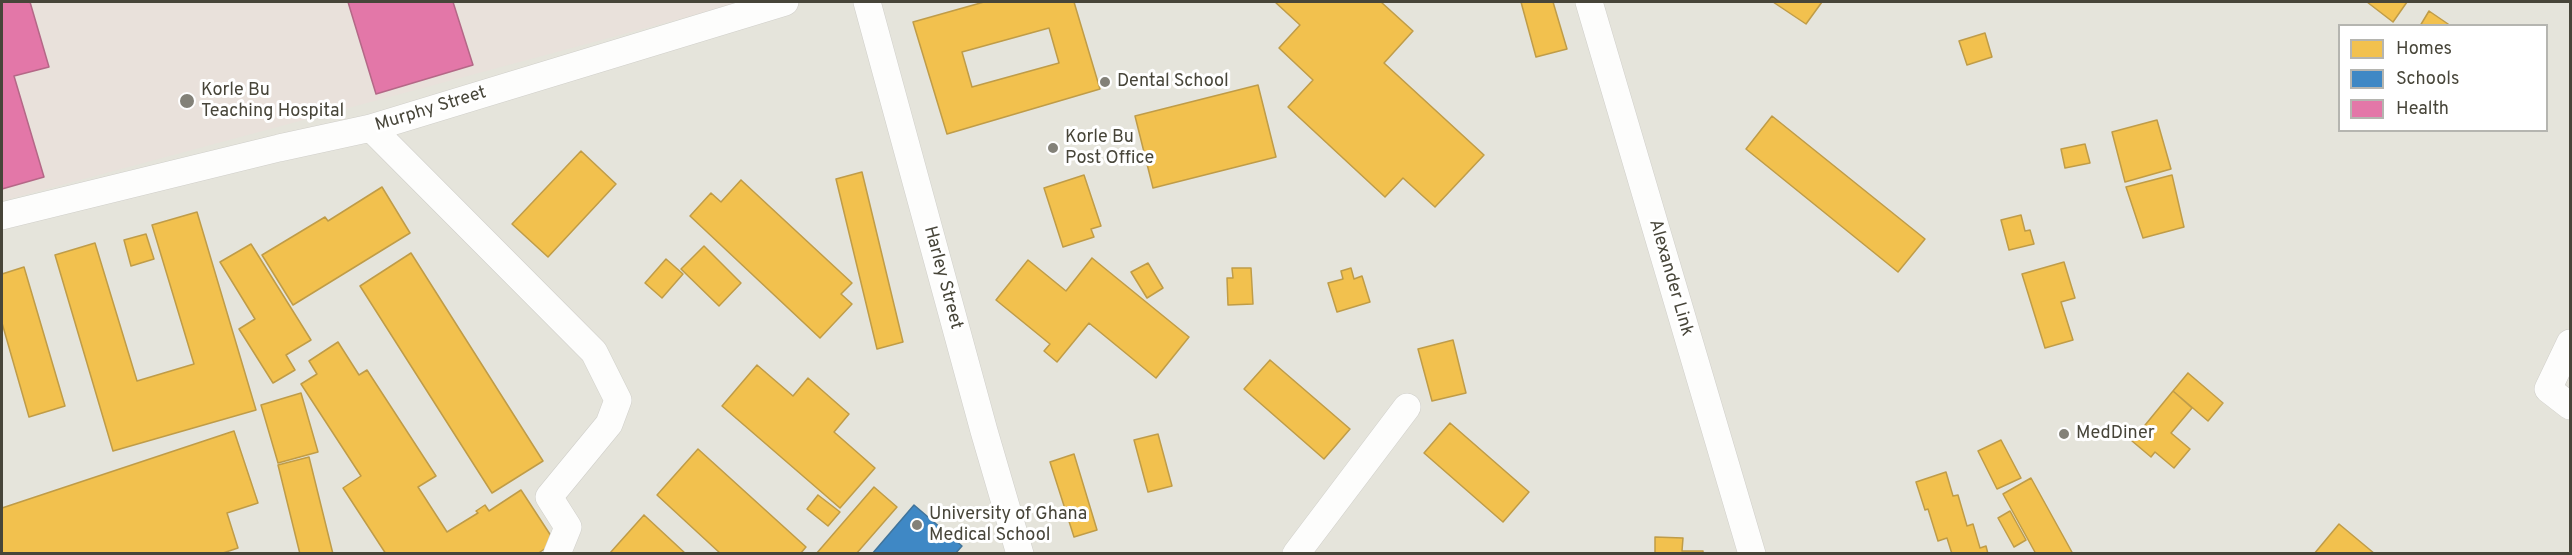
<!DOCTYPE html>
<style>
body{margin:0}
#map{position:relative;width:2572px;height:555px;overflow:hidden;background:#f2f1ec;font-family:Overpass,sans-serif}
canvas{display:block}
.frame{position:absolute;inset:0;border:3px solid #474539;pointer-events:none}
.legend{position:absolute;left:2338px;top:24px;width:210px;height:108px;box-sizing:border-box;background:#fff;border:2px solid #b5b5b0;margin:0;padding:8px 10px;list-style:none;font-size:18px;color:#474539}
.legend li{display:flex;align-items:center;gap:12px;height:30px}
.legend b{width:30px;border:2px solid #b5b5b0}
</style>
<div id="map">
<canvas width="2572" height="555"></canvas>
<div class="frame"></div>
<ul class="legend">
<li><b style="height:16px;background:#f2c14e"></b>Homes</li>
<li><b style="height:16px;background:#3f88c5"></b>Schools</li>
<li><b style="height:16px;background:#e377a8"></b>Health</li>
</ul>
</div>
<script>
const ctx = document.querySelector('canvas').getContext('2d');
ctx.lineJoin = 'round';
function paint(path, color) { ctx.fillStyle = color; ctx.fill(path, 'evenodd'); }
const poly = rows => new Path2D(rows.map(r => 'M' + r).join(''));
function trace(path, color, width, dash) { ctx.strokeStyle = color; ctx.lineWidth = width; ctx.lineCap = dash ? 'butt' : 'round'; ctx.setLineDash(dash || []); ctx.stroke(path); }
function write(font, color, halo, rows, align = 'center') {
  ctx.font = font + ' Overpass,sans-serif'; ctx.lineWidth = 6; ctx.setLineDash([]); ctx.textBaseline = 'middle'; ctx.strokeStyle = halo; ctx.fillStyle = color; for (const [text, x, y, turn = 0] of rows) {
    ctx.save(); ctx.translate(x, y); ctx.rotate((+turn || 0) * Math.PI / 180); ctx.textAlign = isNaN(turn) ? turn : align; if (halo) ctx.strokeText(text, 0, 0); ctx.fillText(text, 0, 0); ctx.restore();
  }
}
paint(poly([
 [2,2,2570,2,2570,553,2,553],
 [2340,26,2546,26,2546,130,2340,130]
]), '#e5e4db');
paint(poly([
 [2,2,743,2,2,201]
]), '#e9e1db');
const homes = poly([
 [984,2,1074,2,1100,89,947,134,913,22,984,2],
 [1049,28,1059,63,972,87,962,52,1049,28],
 [1275,2,1381,2,1413,31,1384,63,1484,155,1435,207,1403,178,1385,197,1288,107,1313,80,1279,48,1300,25,1275,2],
 [1521,2,1553,2,1567,49,1536,57,1521,2],
 [1773,2,1822,2,1806,24,1773,2],
 [2367,2,2407,2,2393,22,2367,2],
 [2429,11,2451,26,2420,26,2429,11],
 [1985,33,1992,57,1967,65,1959,41,1985,33],
 [1258,85,1276,157,1153,188,1135,116,1258,85],
 [1772,116,1925,239,1898,272,1746,149,1772,116],
 [2157,120,2171,169,2125,182,2112,132,2157,120],
 [2085,144,2090,163,2065,168,2061,149,2085,144],
 [581,151,616,184,548,257,512,224,581,151],
 [862,172,903,342,877,349,836,179,862,172],
 [1084,175,1101,226,1091,229,1094,237,1063,247,1044,188,1084,175],
 [2172,175,2184,227,2143,238,2126,187,2172,175],
 [741,180,852,283,841,294,852,304,820,338,690,216,711,193,721,202,741,180],
 [382,187,410,233,293,305,262,255,325,217,328,221,382,187],
 [197,212,256,410,113,451,55,255,95,243,137,381,194,364,152,225,197,212],
 [2021,215,2025,231,2030,230,2034,244,2009,250,2001,220,2021,215],
 [146,234,154,259,131,266,124,240,146,234],
 [251,244,311,340,286,355,295,370,273,383,239,329,255,319,220,262,251,244],
 [704,246,741,283,719,306,681,269,704,246],
 [411,253,543,461,492,493,360,286,411,253],
 [1092,258,1189,337,1156,378,1089,323,1057,362,1044,351,1050,344,996,300,1028,260,1066,291,1092,258],
 [666,259,683,274,662,298,645,283,666,259],
 [2064,262,2075,298,2061,302,2073,340,2045,348,2022,274,2064,262],
 [1148,263,1163,288,1147,298,1131,272,1148,263],
 [24,267,65,406,29,417,2,323,2,274,24,267],
 [1232,268,1251,268,1253,304,1228,305,1227,278,1233,278,1232,268],
 [1351,268,1354,279,1362,276,1370,302,1337,312,1328,283,1343,279,1341,271,1351,268],
 [1453,340,1466,393,1432,401,1418,349,1453,340],
 [338,342,359,375,367,370,436,476,418,487,447,532,478,513,476,511,485,505,489,511,521,490,555,542,537,554,386,554,343,488,361,476,301,384,317,374,309,361,338,342],
 [1270,360,1350,429,1324,459,1244,389,1270,360],
 [757,365,793,396,808,378,849,414,834,432,875,468,840,508,722,406,757,365],
 [2188,373,2223,403,2208,421,2173,391,2188,373],
 [2173,391,2192,408,2171,433,2190,449,2174,468,2155,452,2151,457,2132,441,2173,391],
 [301,393,318,452,278,463,261,405,301,393],
 [1450,423,1529,492,1503,522,1424,453,1450,423],
 [234,431,258,503,227,513,238,548,220,554,2,554,2,508,234,431],
 [1158,434,1172,486,1148,492,1134,440,1158,434],
 [2001,440,2021,478,1997,489,1978,451,2001,440],
 [698,449,806,547,800,554,721,554,657,495,698,449],
 [1074,454,1097,530,1074,537,1050,462,1074,454],
 [309,457,333,554,300,554,278,465,309,457],
 [1946,472,1953,496,1958,495,1967,526,1973,524,1980,548,1986,546,1988,554,1952,554,1947,538,1938,541,1928,509,1925,510,1916,482,1946,472],
 [2031,478,2073,554,2036,554,2003,494,2031,478],
 [874,487,897,507,856,554,816,554,874,487],
 [818,495,840,512,828,526,807,509,818,495],
 [2010,511,2026,540,2014,547,1998,518,2010,511],
 [644,515,686,554,610,553,644,515],
 [2339,524,2375,554,2314,554,2339,524],
 [1655,537,1683,538,1682,551,1703,551,1703,554,1655,554,1655,537]
]);
paint(homes, '#f2c14e');
trace(homes, '#bf9c48', 1.5);
const schools = poly([
 [914,505,962,546,955,554,872,554,914,505]
]);
paint(schools, '#3f88c5');
trace(schools, '#41749b', 1.5);
const health = poly([
 [2,2,30,2,49,67,14,76,44,177,2,189,2,2],
 [348,2,453,2,473,65,376,94,348,2]
]);
paint(health, '#e377a8');
trace(health, '#b46887', 1.5);
const minor = poly([
 [867,2,984,431,1020,554],
 [1589,2,1752,554],
 [371,128,594,352,618,400,609,424,549,497,568,527,557,554],
 [2,216,279,148,371,128,785,2],
 [2570,343,2548,389,2570,406],
 [1296,554,1407,407]
]);
trace(minor, '#d0cfca', 28);
trace(minor, '#fdfdfc', 27);
for (const [x, y, r, color] of [
 [1105,82,6,"#838178"],
 [187,101,8,"#838178"],
 [1053,148,6,"#838178"],
 [2064,434,6,"#838178"],
 [917,525,6,"#838178"]
]) { const dot = new Path2D(); dot.arc(x, y, r, 0, 2 * Math.PI); ctx.fillStyle = color; ctx.fill(dot); trace(dot, '#fff', 2); }
write('18px', '#474539', '#fff', [
 ["Dental School",1117,82],
 ["Korle Bu",201,91],
 ["Teaching Hospital",201,112],
 ["Korle Bu",1065,138],
 ["Post Office",1065,159],
 ["MedDiner",2076,434],
 ["University of Ghana",929,515],
 ["Medical School",929,536]
], 'left');
write('18px', '#474539', '#fff', [
 ["Murphy Street",431,110,-17],
 ["Harley Street",942,278,75],
 ["Alexander Link",1670,278,74]
]);
</script>
